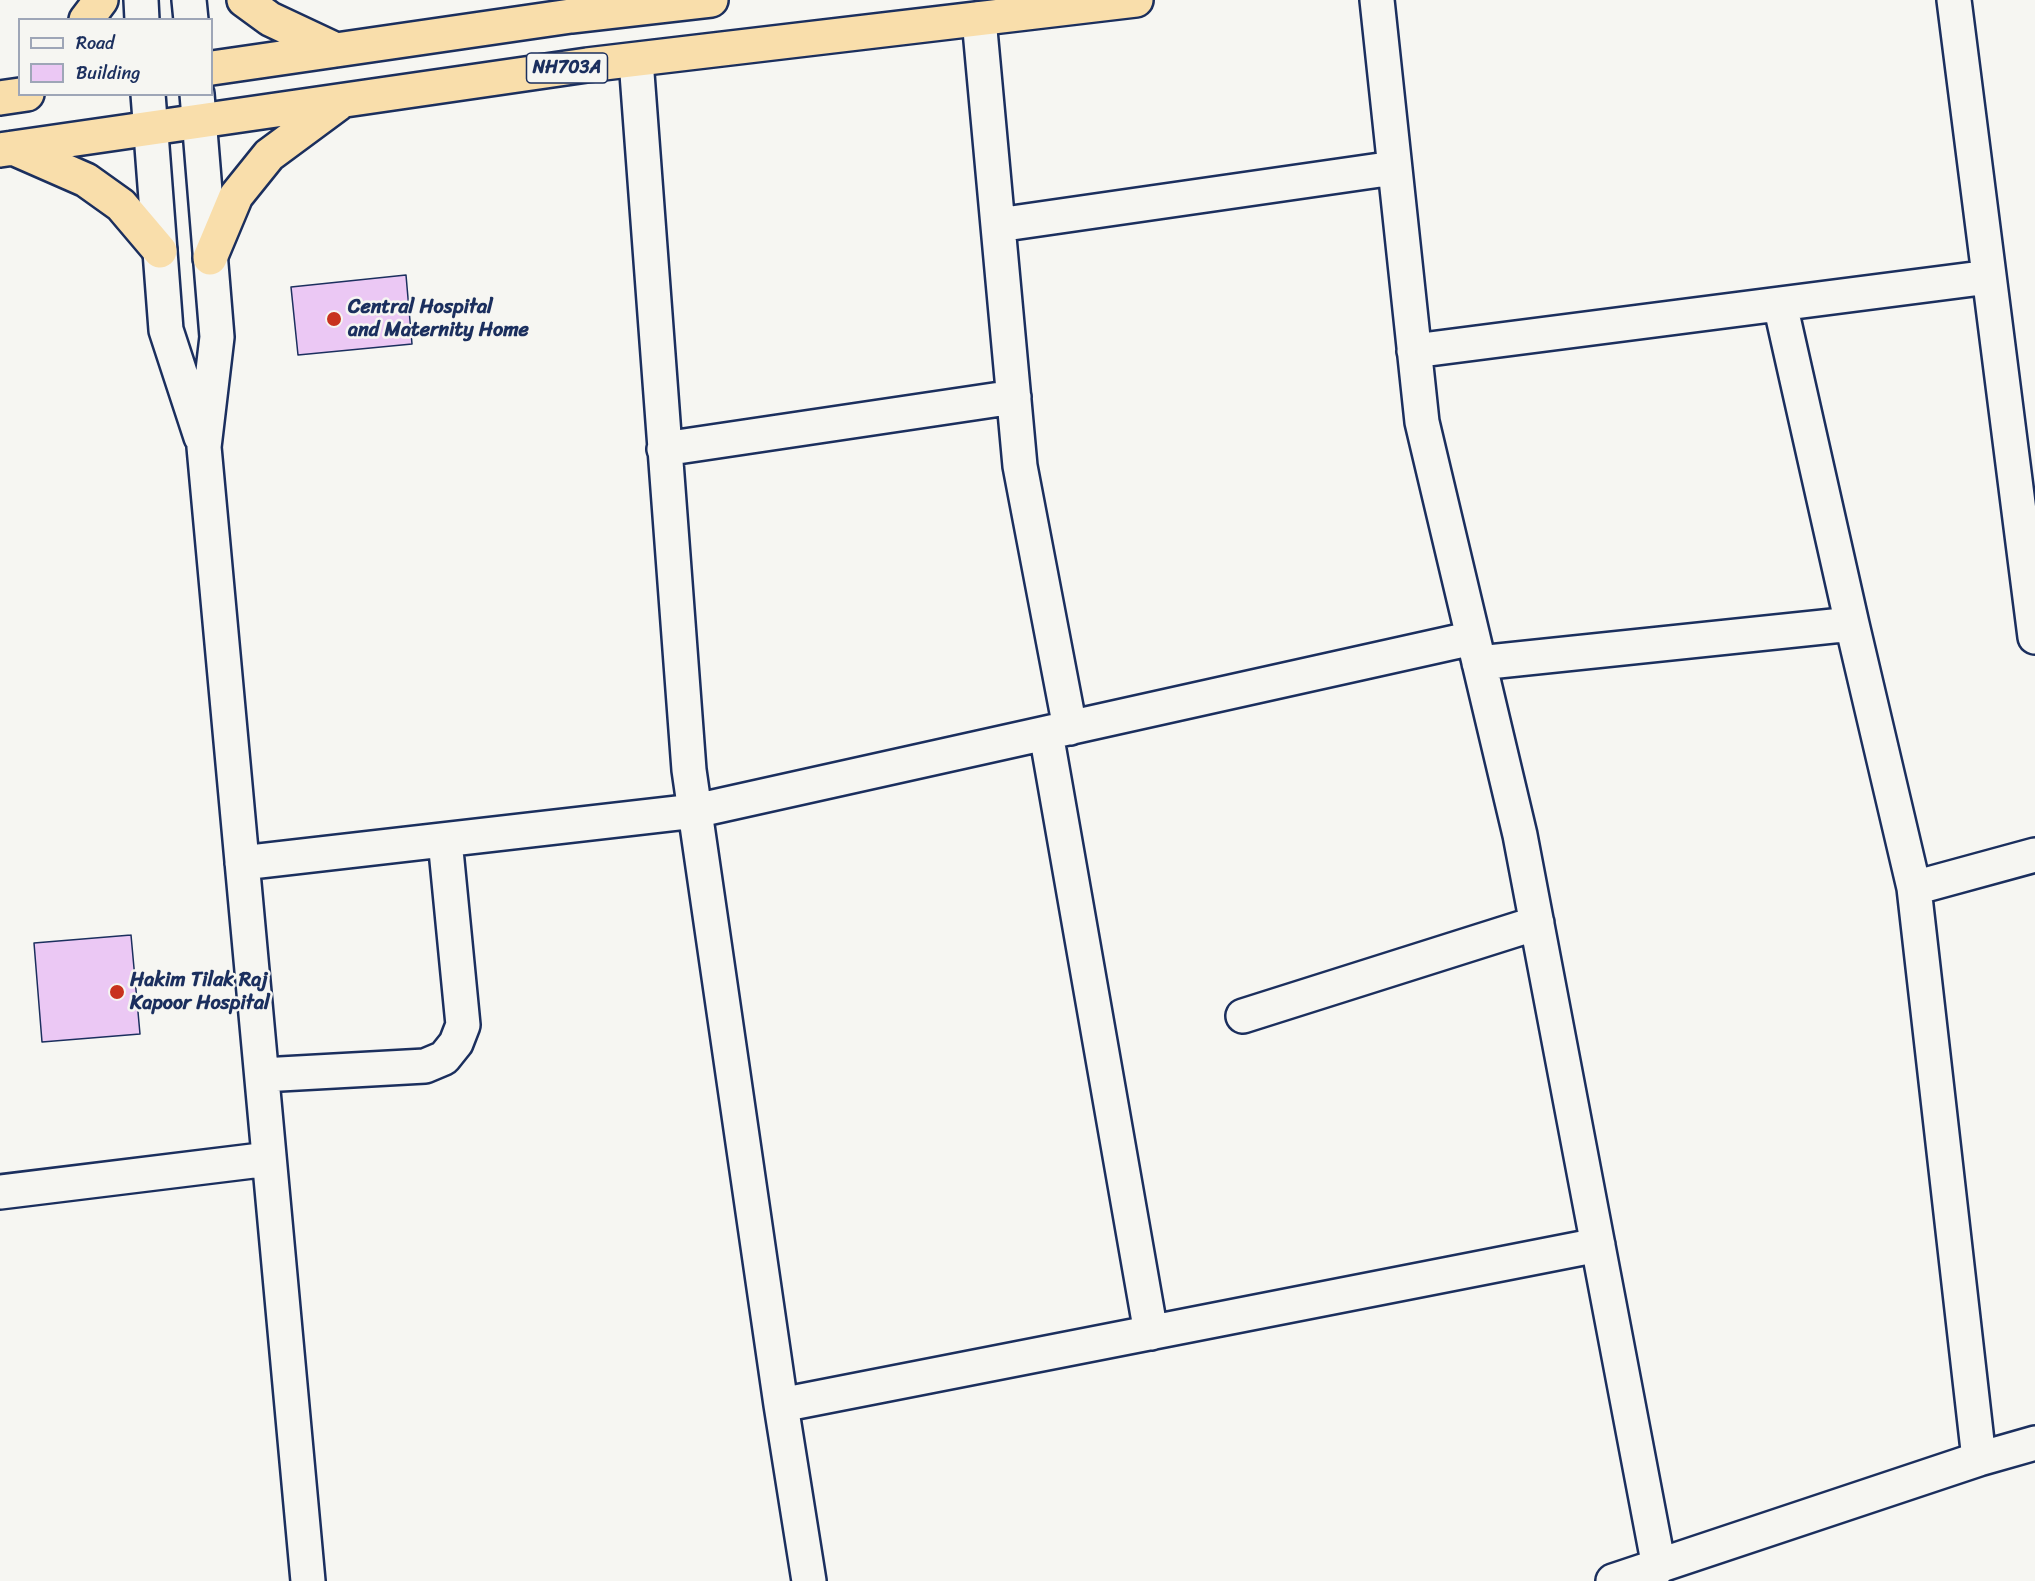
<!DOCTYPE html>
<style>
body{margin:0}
#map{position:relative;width:2035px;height:1581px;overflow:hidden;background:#f6f6f2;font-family:Sriracha,sans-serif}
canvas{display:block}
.legend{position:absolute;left:18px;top:18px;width:195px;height:78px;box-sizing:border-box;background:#f6f6f2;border:2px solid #9ea6b7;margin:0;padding:8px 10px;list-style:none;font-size:18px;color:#1b2f5e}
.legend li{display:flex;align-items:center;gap:12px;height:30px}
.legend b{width:30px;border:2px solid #9ea6b7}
</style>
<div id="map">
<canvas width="2035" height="1581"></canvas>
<ul class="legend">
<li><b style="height:8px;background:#f6f6f2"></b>Road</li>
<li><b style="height:16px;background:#ebc8f4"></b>Building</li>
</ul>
</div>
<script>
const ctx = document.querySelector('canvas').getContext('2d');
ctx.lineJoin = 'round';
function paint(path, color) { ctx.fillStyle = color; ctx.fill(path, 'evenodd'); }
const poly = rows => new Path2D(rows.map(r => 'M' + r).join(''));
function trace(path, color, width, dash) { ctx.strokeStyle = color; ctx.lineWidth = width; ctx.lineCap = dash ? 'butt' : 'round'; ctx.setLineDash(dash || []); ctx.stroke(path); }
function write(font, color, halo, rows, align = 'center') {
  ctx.font = font + ' Sriracha,sans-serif'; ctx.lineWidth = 5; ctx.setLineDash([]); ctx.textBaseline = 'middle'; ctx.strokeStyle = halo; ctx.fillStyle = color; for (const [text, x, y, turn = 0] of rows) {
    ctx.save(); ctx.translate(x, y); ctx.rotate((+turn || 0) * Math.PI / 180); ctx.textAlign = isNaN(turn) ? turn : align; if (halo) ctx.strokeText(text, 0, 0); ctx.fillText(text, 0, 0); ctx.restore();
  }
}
const building = poly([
 [406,275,412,344,298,355,291,287,406,275],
 [131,935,140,1034,42,1042,34,943,131,935]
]);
paint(building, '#ebc8f4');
trace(building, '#1b2f5e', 1.5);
const minor = poly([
 [141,0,142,20],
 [189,0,191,20],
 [1377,0,1422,422,1520,835,1659,1567],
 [1954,0,2035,637],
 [979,19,1020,466,1070,728],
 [636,60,689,770,781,1405,809,1581],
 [148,94,166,330,201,437],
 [197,94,217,337,204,447,308,1581],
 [998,225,1394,168],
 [1780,304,1852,624],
 [1414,351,1989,277],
 [664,449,1014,397],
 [1479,663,1852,624,1914,888,1979,1459],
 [1046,733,1151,1333],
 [242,863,695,811,1473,638],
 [1914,888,2035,855],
 [1243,1016,1537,923],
 [262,1075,425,1066,444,1058,456,1043,463,1025,445,840],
 [0,1192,269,1159],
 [781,1405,1598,1245],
 [1613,1581,1979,1459,2035,1443]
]);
const highway = poly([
 [244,0,270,19,336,50],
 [86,20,101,0],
 [212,68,571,16,711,0],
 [0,98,27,94],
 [13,148,86,180,121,205,160,251],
 [0,150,587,65,1136,0],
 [210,258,236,196,269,155,338,104]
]);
trace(minor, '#1b2f5e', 38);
trace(highway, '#1b2f5e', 38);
trace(minor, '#f6f6f2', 33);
trace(highway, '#f9deab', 33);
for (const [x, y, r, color] of [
 [334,319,8,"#c8321e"],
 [117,992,8,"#c8321e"]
]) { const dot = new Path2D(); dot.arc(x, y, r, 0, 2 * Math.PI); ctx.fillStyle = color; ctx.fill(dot); trace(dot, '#f6f6f2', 2); }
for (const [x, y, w] of [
 [567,68,81]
]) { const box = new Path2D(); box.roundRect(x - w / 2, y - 15, w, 30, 4.5); ctx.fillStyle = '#f6f6f2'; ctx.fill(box); trace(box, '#1b2f5e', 1.5); }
write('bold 18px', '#1b2f5e', null, [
 ["NH703A",567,68]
]);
write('bold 20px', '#1b2f5e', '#f6f6f2', [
 ["Central Hospital",348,308],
 ["and Maternity Home",348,331],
 ["Hakim Tilak Raj",130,981],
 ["Kapoor Hospital",130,1004]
], 'left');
</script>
